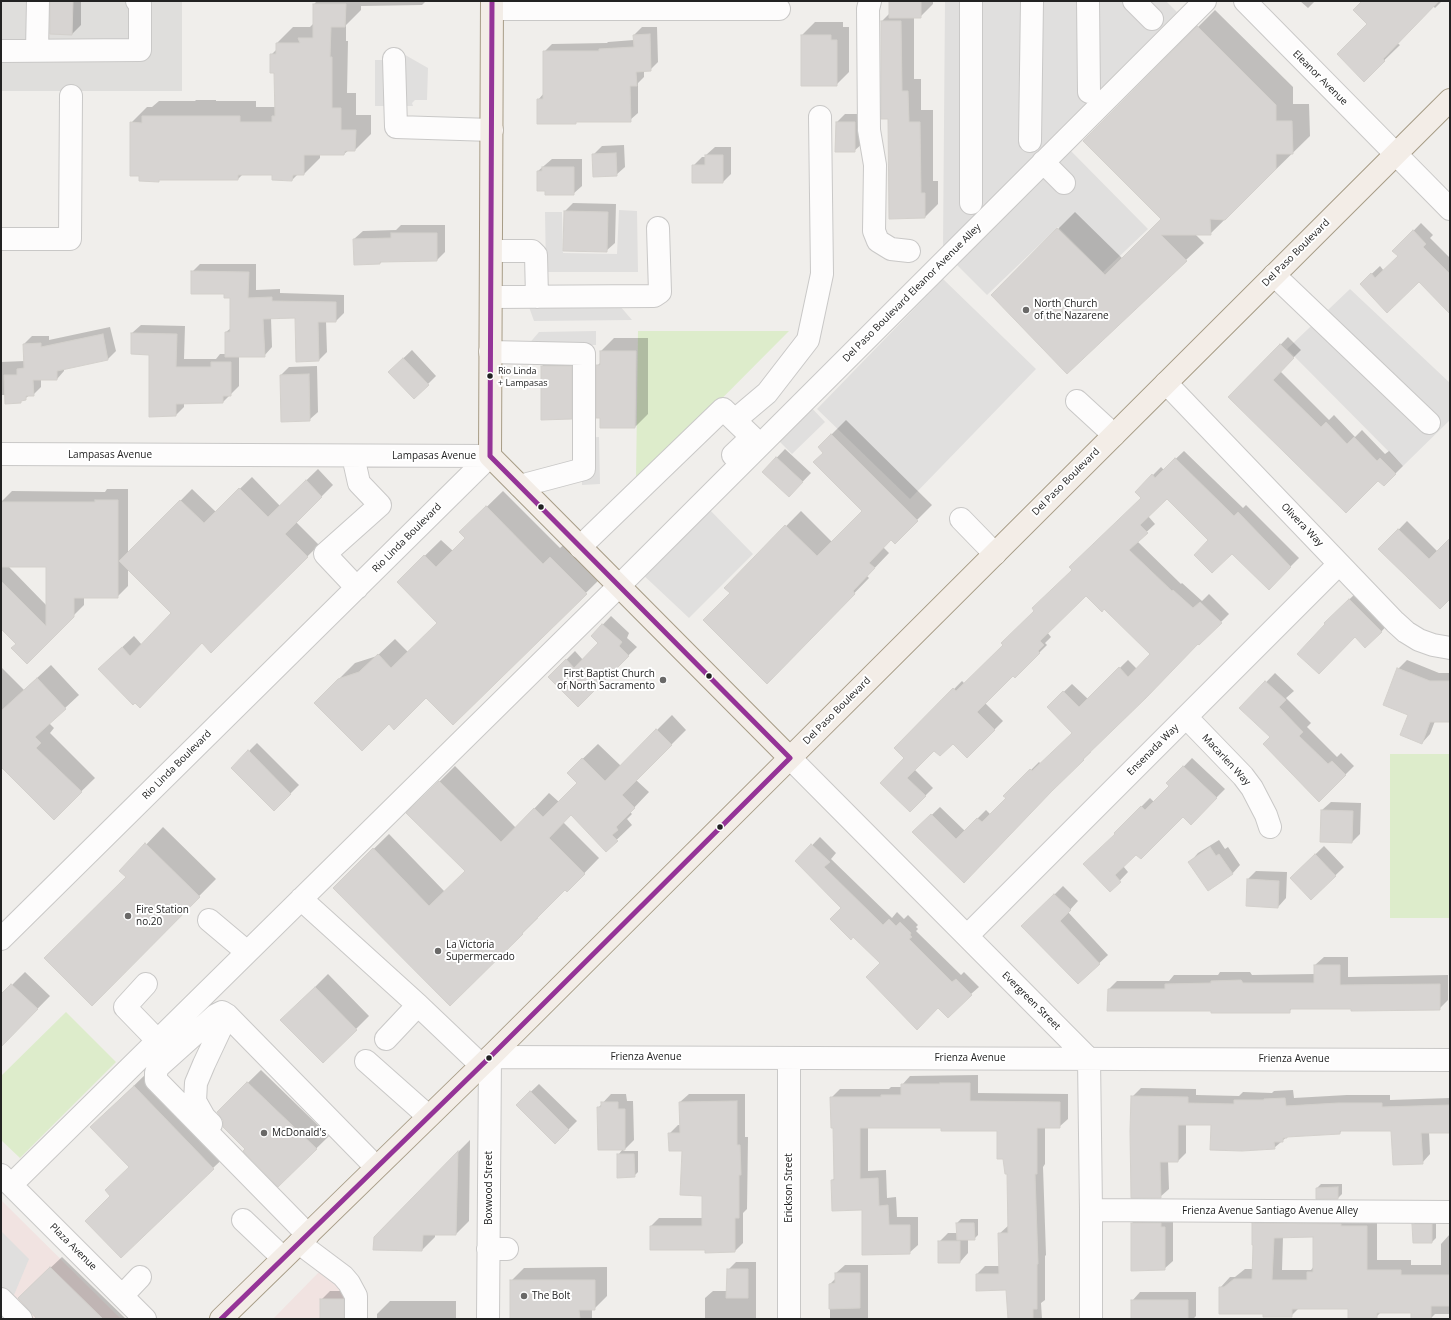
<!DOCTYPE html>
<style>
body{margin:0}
#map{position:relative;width:1451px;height:1320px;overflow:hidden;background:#f0eeeb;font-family:"Open Sans",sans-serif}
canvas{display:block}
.frame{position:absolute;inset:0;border:2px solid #222;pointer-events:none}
</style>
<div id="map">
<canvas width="1451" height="1320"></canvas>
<div class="frame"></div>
</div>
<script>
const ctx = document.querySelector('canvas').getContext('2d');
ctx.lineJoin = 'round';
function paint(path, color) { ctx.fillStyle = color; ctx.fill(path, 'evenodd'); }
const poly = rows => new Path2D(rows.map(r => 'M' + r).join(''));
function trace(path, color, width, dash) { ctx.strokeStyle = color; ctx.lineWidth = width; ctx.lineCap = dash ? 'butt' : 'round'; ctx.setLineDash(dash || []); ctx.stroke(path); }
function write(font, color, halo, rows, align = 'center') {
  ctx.font = font + ' "Open Sans",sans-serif'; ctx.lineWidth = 4; ctx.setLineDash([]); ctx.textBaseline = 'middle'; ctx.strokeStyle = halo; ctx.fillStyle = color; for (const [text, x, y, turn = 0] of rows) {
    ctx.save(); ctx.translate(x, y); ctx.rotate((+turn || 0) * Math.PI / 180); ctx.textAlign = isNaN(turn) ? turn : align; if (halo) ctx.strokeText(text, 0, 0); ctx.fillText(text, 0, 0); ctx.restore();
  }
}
paint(poly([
 [1,1,182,1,182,91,1,91]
]), '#dfdedc');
paint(poly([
 [1,1200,121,1319,1,1319],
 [349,1272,356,1319,273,1319,318,1273]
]), '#f1e3e1');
paint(poly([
 [638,331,789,331,627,494,636,479],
 [1390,754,1450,754,1450,918,1390,918],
 [66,1012,116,1062,20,1158,1,1140,1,1076]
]), '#ddeccb');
paint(poly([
 [945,1,1166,1,1177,12,943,247],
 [400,52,428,68,427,100,415,100,412,103,413,106,375,106,375,60,387,60],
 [1069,149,1148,229,1103,272,1058,227,987,295,954,262],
 [619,210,637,211,638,272,546,272,545,212,562,212,563,253,617,254],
 [943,279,1036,369,910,499,817,409],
 [1350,289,1450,383,1450,420,1403,466,1287,349],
 [620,306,632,320,534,321,529,307],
 [596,331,596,345,527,346,539,332],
 [808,404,825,422,792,454,774,436],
 [599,437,600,484,582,485,581,438],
 [706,506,753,554,689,618,639,571],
 [1,1231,29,1259,4,1319,1,1319]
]), '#e0dfde');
paint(poly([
 [52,1,81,1,81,25,72,34],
 [317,1,426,1,422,5,361,6,361,10,346,25,346,41,348,41,347,93,356,93,356,115,371,115,371,134,355,150,349,150,344,154,320,154,320,158,304,174,298,174,292,180,273,174,243,174,238,179,140,180,131,123,147,107,152,107,159,101,195,101,196,100,216,100,216,101,256,101,256,107,275,107,275,72,271,55,277,49,277,43,293,27,310,27,314,23,314,4],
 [890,1,933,1,933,4,920,17,914,17,914,79,921,79,921,110,933,110,933,181,938,181,938,204,925,217,890,218,889,118,882,21,890,13],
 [1300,1,1315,1,1308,8],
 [1363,1,1442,1,1435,8,1433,6,1397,43,1400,45,1364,80,1369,24],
 [1215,10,1293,87,1293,104,1309,104,1310,136,1210,234,1195,234,1204,243,1067,372,992,295,1075,212,1123,259,1163,219,1084,141],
 [815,22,843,22,843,27,849,27,849,72,836,85,802,85,802,35],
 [642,27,657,27,658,62,650,70,644,70,644,77,638,83,638,113,630,120,538,100,544,93,544,52,552,44,607,43,608,42,634,40,634,35],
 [845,114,864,114,863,143,854,151,837,122],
 [624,145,625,167,616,175,593,155,602,146],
 [715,147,731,147,731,174,723,182,693,166,702,157,706,157,706,155],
 [552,159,582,159,582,186,573,194,546,190,538,171],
 [573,203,616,204,615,243,606,251,564,212],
 [1421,223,1433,235,1430,238,1450,258,1450,313,1419,281,1361,284,1380,266,1384,271,1399,256,1394,251],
 [401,225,445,225,445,252,437,260,383,261,380,263,354,239,363,231,396,230],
 [200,264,256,264,256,290,280,289,280,293,344,295,344,313,336,321,326,321,327,352,319,360,297,361,296,317,271,318,272,347,264,356,239,356,239,386,223,402,184,403,184,407,176,415,150,354,132,333,141,325,185,326,184,359,216,359,220,354,226,354,226,332,231,328,231,297,192,272],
 [110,327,116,351,108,359,64,368,64,371,57,379,41,379,41,387,33,395,30,395,20,402,6,395,1,395,1,362,25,361,24,344,32,336,49,336,49,340],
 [1288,337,1301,350,1280,371,1329,420,1334,415,1355,437,1362,430,1385,454,1389,451,1403,466,1384,485,1378,479,1230,397],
 [614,338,648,338,648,414,635,427,598,365,601,362,601,351],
 [412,350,436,376,414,398,389,372],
 [546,362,575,363,575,414,571,418,542,366],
 [317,366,318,412,309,420,281,375,289,367],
 [846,420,932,505,895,542,891,538,883,547,889,553,867,576,869,578,782,668,731,593,725,588,801,511,832,542,863,511,819,447],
 [785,449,811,473,789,496,763,472],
 [1184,451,1243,508,1246,505,1299,558,1269,588,1232,552,1209,540,1167,497,1148,516,1155,524,1137,541,1181,584,1182,583,1202,601,1209,594,1229,614,1199,644,1198,643,1090,750,1091,752,1056,786,972,874,914,832,940,807,965,831,986,810,991,815,1007,798,1005,796,1039,762,1041,764,1073,733,1048,707,1072,684,1088,699,1128,660,1137,669,1152,654,1104,608,1086,595,1047,632,1051,637,1045,643,1047,645,1015,677,1013,675,985,703,1003,721,967,757,953,742,934,749,914,769,933,788,910,811,881,783,905,758,896,748,962,681,965,684,1004,645,1142,497,1136,492,1161,467,1164,470],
 [318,469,333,485,296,522,319,545,211,651,202,642,99,669,134,636,142,645,173,613,128,568,128,586,117,597,84,597,84,605,27,662,17,644,1,628,1,502,12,491,105,492,107,489,128,489,128,554,192,489,216,512,252,477,280,506],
 [8,566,47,566,47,606],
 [503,491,560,548,567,542,602,577,453,724,426,697,389,723,315,703,355,663,377,656,395,639,408,652,439,623,398,582,441,540,453,551,466,538,461,532],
 [1407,521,1438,552,1450,539,1450,597,1380,549],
 [1358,591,1389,623,1381,632,1355,636,1325,623],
 [611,616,629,633,627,638,637,647,578,705,549,677,575,651,583,660,599,643,592,636],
 [1407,660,1439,673,1450,673,1450,721,1435,721,1430,734,1422,743,1409,715,1398,669],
 [51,665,79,695,49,723,54,728,50,733,95,778,54,818,1,766,1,667,24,690],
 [1275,673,1294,691,1286,698,1311,723,1307,727,1337,757,1341,753,1354,766,1319,801,1272,737,1241,708],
 [672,715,686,730,636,780,649,792,630,812,632,814,627,819,632,825,606,850,571,814,563,822,599,858,567,891,565,889,537,917,538,918,450,1005,334,888,389,834,445,892,466,871,408,813,455,766,516,828,549,793,559,802,578,783,568,773,598,744,621,766],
 [257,743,299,785,274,810,232,768],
 [1192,758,1225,789,1191,823,1183,816,1136,854,1123,866,1128,872,1110,891,1116,834,1115,833,1150,798,1154,802,1170,786,1168,783],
 [1331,802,1361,803,1360,834,1352,842,1322,810],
 [163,827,216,879,92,1004,127,877,121,871],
 [820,837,836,853,831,859,892,918,897,912,904,919,908,915,918,925,916,927,918,929,916,931,961,975,964,972,979,987,971,994,938,1007,881,963,843,907,797,861],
 [1219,840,1225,849,1228,847,1240,865,1232,874,1190,862,1198,853],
 [1324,846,1344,867,1311,899,1291,878],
 [1256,871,1287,872,1286,898,1278,907,1248,879],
 [1063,886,1078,901,1068,912,1108,955,1078,983,1023,926],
 [1324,957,1348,957,1348,977,1448,975,1448,1000,1439,1009,1292,1008,1289,1012,1212,1010,1109,989,1117,981,1169,981,1174,975,1218,975,1220,972,1250,972,1252,975,1315,974,1315,965],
 [25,972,50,996,1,1046,1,996],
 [328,974,369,1016,323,1062,282,1020],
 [151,1069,231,1151,213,1168,130,1167,109,1110],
 [261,1070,329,1136,278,1186,246,1149,218,1112],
 [978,1075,978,1093,1068,1094,1068,1119,1059,1127,1045,1127,1045,1164,1043,1167,1046,1255,1045,1256,1045,1300,1041,1303,1042,1319,1008,1319,1007,1289,977,1274,985,1266,1000,1266,999,1234,1009,1225,1008,1173,998,1130,942,1127,868,1127,868,1171,886,1170,887,1198,896,1197,897,1217,918,1217,918,1245,909,1253,832,1180,835,1178,834,1127,831,1098,840,1089,889,1089,891,1087,902,1087,902,1085,910,1076],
 [539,1084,577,1121,555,1143,517,1105],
 [1141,1088,1196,1089,1196,1095,1239,1096,1243,1092,1272,1093,1274,1091,1293,1090,1294,1098,1347,1095,1390,1095,1390,1100,1450,1098,1450,1132,1429,1132,1430,1154,1422,1163,1392,1130,1342,1130,1340,1133,1288,1136,1274,1148,1212,1124,1186,1124,1186,1153,1178,1161,1168,1161,1169,1189,1160,1197,1132,1097],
 [611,1094,626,1094,627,1101,633,1101,634,1140,623,1151,638,1151,638,1172,634,1176,618,1155,623,1149,598,1108],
 [689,1094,745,1094,745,1137,748,1137,747,1209,743,1213,743,1243,735,1251,706,1252,706,1249,651,1226,659,1218,703,1218,703,1195,683,1150,669,1134,678,1125,681,1125,680,1102],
 [470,1140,469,1221,456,1234,435,1234,435,1237,422,1250,374,1237],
 [1321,1184,1342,1184,1342,1194,1338,1198,1317,1188],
 [1263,1213,1377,1216,1377,1260,1411,1260,1411,1265,1441,1265,1441,1244,1450,1234,1450,1314,1435,1314,1430,1319,1412,1319,1412,1312,1381,1312,1376,1317,1349,1308,1299,1308,1291,1316,1264,1313,1220,1288,1230,1277,1235,1277,1245,1269,1253,1269,1253,1224],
 [1314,1236,1314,1266,1311,1270,1282,1270,1283,1237],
 [1140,1215,1173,1219,1173,1261,1164,1269,1132,1223],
 [961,1219,978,1219,978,1235,974,1239,968,1239,968,1253,960,1262,939,1242,948,1233,958,1233,957,1223],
 [1417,1221,1436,1221,1436,1238,1432,1242,1414,1242,1413,1225],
 [62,1257,126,1319,38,1319,30,1287],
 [736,1262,756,1262,756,1319,705,1319,705,1298,713,1291,727,1291,728,1270],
 [845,1265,868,1265,868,1319,830,1319,830,1284,836,1278,836,1273],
 [607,1267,607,1296,594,1309,592,1309,592,1319,511,1319,511,1281,524,1268],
 [330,1291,352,1291,353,1319,321,1319,321,1300],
 [1140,1292,1196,1292,1196,1316,1193,1319,1132,1319,1132,1301],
 [390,1301,456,1301,456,1319,377,1319,377,1314]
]), '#0003');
const building = poly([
 [50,1,73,1,72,35,50,34,50,1],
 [889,1,921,1,921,18,889,18,889,1],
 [1362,1,1439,1,1383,59,1385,61,1364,82,1337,54,1367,24,1353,10,1362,1],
 [313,4,346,4,345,27,331,27,330,57,332,57,332,108,341,108,341,130,356,130,355,151,345,151,344,155,304,155,304,175,293,175,292,181,272,180,272,175,238,175,238,180,159,180,159,182,139,181,139,176,130,176,130,122,142,123,142,116,240,116,240,122,272,122,272,116,275,116,274,73,270,73,270,54,276,54,276,43,300,43,298,38,313,38,313,4],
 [881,21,901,21,902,91,908,91,909,122,920,122,921,193,925,193,925,218,889,219,888,119,881,119,881,21],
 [1197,26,1276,105,1276,121,1292,121,1293,154,1276,154,1276,169,1225,220,1210,219,1211,235,1161,235,1187,261,1067,374,991,295,1057,228,1105,275,1161,219,1083,141,1197,26],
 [650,34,651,71,636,72,637,86,630,86,631,122,576,122,576,124,537,124,537,99,543,99,543,51,599,51,599,49,634,47,633,35,650,34],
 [801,35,831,35,831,40,837,40,837,86,801,86,801,35],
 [836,122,855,122,855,152,835,152,836,122],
 [616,153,617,176,593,177,592,154,616,153],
 [705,155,723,155,723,183,692,183,692,165,705,165,705,155],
 [542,167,574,167,574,195,545,195,545,191,537,191,537,171,542,171,542,167],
 [564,211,608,212,607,252,563,251,564,211],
 [1413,230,1426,244,1423,247,1450,274,1450,314,1419,282,1387,313,1360,284,1371,273,1375,278,1398,256,1392,251,1413,230],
 [391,233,437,233,437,261,380,262,380,264,354,265,353,239,391,238,391,233],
 [191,271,249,272,248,298,272,297,272,301,336,302,336,322,318,322,319,361,296,362,295,318,263,319,265,357,225,357,225,332,230,332,230,298,224,298,224,294,191,294,191,271],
 [131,333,177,334,176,367,211,367,211,362,231,362,231,396,223,396,223,403,176,404,176,416,149,417,149,355,131,354,131,333],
 [103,334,108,360,57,371,57,380,33,380,34,396,26,396,26,400,21,401,21,403,5,404,4,375,17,375,17,369,24,368,23,344,41,343,41,347,103,334],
 [1280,344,1294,358,1273,380,1321,427,1326,422,1347,444,1354,437,1377,461,1380,458,1396,474,1384,486,1378,481,1346,513,1228,397,1280,344],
 [600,351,636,351,635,428,600,428,600,418,596,418,596,365,600,365,600,351],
 [403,358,429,385,414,399,388,372,403,358],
 [541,366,572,366,572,419,541,420,541,366],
 [309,374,310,421,281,422,280,375,309,374],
 [831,434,918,521,895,544,891,540,869,563,875,568,853,591,855,594,767,684,703,620,730,593,724,588,785,525,817,556,862,511,813,462,823,453,818,447,831,434],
 [776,457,803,482,789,497,762,472,776,457],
 [1175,458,1234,516,1238,512,1291,567,1269,590,1232,554,1212,573,1194,555,1208,540,1167,499,1140,525,1148,533,1129,550,1172,591,1173,590,1193,608,1200,602,1222,623,1199,645,1198,644,1146,698,1083,759,1084,760,1052,791,964,883,912,832,931,814,956,839,977,818,982,822,1006,798,1003,796,1030,769,1032,771,1072,733,1047,707,1063,691,1079,707,1119,667,1128,677,1150,654,1104,609,1102,612,1086,596,1040,641,1044,645,1038,651,1040,653,1015,678,1013,676,977,712,995,730,967,758,953,744,940,756,934,751,907,778,926,796,910,812,880,783,904,758,894,748,953,688,956,691,1003,645,1001,643,1034,611,1032,608,1072,570,1069,567,1141,498,1135,492,1152,474,1155,478,1175,458],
 [306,480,322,497,285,534,308,557,211,653,202,643,140,708,135,703,133,705,98,669,122,647,130,656,171,613,119,561,180,500,204,523,239,488,268,517,306,480],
 [95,500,118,500,118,598,74,598,74,617,27,664,11,648,16,644,1,629,1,581,46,626,46,567,1,567,1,502,95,502,95,500],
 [486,506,543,564,550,557,587,594,453,725,426,698,394,730,389,724,362,751,314,703,338,679,359,672,378,654,391,668,437,623,397,582,424,555,436,567,465,538,459,532,486,506],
 [1398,529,1429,559,1450,538,1450,599,1440,609,1378,549,1398,529],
 [1349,599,1382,632,1365,648,1355,637,1319,674,1297,654,1325,624,1324,623,1349,599],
 [602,624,622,642,619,646,629,656,578,707,548,677,566,659,574,668,598,643,591,636,602,624],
 [1397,668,1430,681,1450,681,1450,722,1430,722,1422,744,1400,735,1408,715,1383,705,1397,668],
 [37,678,66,709,35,737,41,743,36,748,82,792,54,820,1,767,1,711,37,678],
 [1265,681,1286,700,1279,707,1303,732,1299,736,1328,764,1332,761,1346,775,1319,802,1263,744,1270,737,1239,708,1265,681],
 [656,729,672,745,622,795,635,808,616,827,618,830,612,835,618,841,606,852,571,815,549,838,585,874,567,892,565,890,522,933,523,934,450,1006,333,888,373,848,429,906,465,871,406,813,439,781,501,842,534,808,543,817,577,783,567,773,582,758,605,781,656,729],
 [248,750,291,794,274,811,231,768,248,750],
 [1183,766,1217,798,1191,825,1183,817,1141,859,1136,855,1115,875,1121,882,1110,892,1083,864,1115,834,1114,833,1141,806,1145,810,1169,786,1166,783,1183,766],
 [1321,810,1353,811,1352,843,1320,842,1321,810],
 [145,843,200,897,92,1006,44,958,126,877,119,871,145,843],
 [811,844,830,862,824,867,883,925,889,919,896,926,900,922,911,933,910,935,912,937,909,939,952,982,956,979,972,995,948,1018,938,1008,917,1030,866,977,880,963,853,937,851,940,830,919,841,908,795,861,811,844],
 [1210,847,1216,856,1219,854,1233,874,1208,891,1188,862,1210,847],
 [1315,854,1336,876,1311,900,1290,878,1315,854],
 [1247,879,1279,881,1278,908,1246,906,1247,879],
 [1054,894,1071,910,1060,921,1100,964,1078,984,1021,926,1054,894],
 [1314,965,1340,965,1340,985,1440,984,1440,1010,1351,1011,1351,1009,1290,1009,1290,1013,1211,1013,1211,1011,1107,1011,1108,989,1165,989,1165,984,1211,983,1211,981,1241,980,1243,983,1314,983,1314,965],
 [11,984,38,1009,1,1047,1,994,11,984],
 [315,987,357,1030,323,1063,280,1020,315,987],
 [247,1082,317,1149,278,1187,243,1151,245,1149,223,1127,223,1120,217,1112,247,1082],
 [940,1083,970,1083,970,1101,1060,1102,1060,1128,1037,1128,1037,1174,1035,1174,1038,1264,1037,1264,1037,1309,1033,1309,1033,1319,1008,1319,1006,1290,976,1291,976,1274,999,1274,998,1233,1008,1233,1007,1174,1005,1174,1003,1159,997,1159,997,1131,941,1131,941,1128,860,1128,860,1179,878,1178,879,1206,888,1205,889,1225,910,1225,910,1254,862,1255,862,1210,832,1211,831,1180,834,1180,833,1128,831,1128,830,1097,881,1097,881,1095,901,1095,901,1084,940,1084,940,1083],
 [134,1086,214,1169,121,1258,85,1221,110,1196,105,1190,129,1167,90,1127,134,1086],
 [530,1091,569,1130,555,1144,516,1105,530,1091],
 [1131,1096,1188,1097,1188,1103,1234,1104,1234,1100,1264,1100,1264,1099,1285,1098,1286,1106,1338,1103,1382,1103,1382,1107,1450,1105,1450,1133,1421,1133,1423,1164,1393,1165,1391,1131,1340,1131,1340,1134,1287,1137,1287,1138,1283,1138,1283,1142,1274,1142,1275,1149,1242,1151,1210,1150,1211,1125,1178,1125,1178,1162,1160,1162,1161,1198,1131,1198,1130,1131,1131,1096],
 [737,1101,737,1145,740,1145,741,1175,739,1175,739,1218,735,1218,735,1252,705,1253,705,1250,650,1250,650,1226,702,1226,702,1196,680,1195,682,1151,669,1151,668,1133,680,1133,679,1102,737,1101],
 [601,1102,618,1102,618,1109,625,1109,625,1150,598,1150,597,1107,601,1107,601,1102],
 [458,1151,456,1235,423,1235,422,1251,373,1250,374,1237,458,1151],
 [617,1154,634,1154,635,1177,617,1178,617,1154],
 [1338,1187,1338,1199,1316,1199,1316,1188,1338,1187],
 [956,1223,974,1223,975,1240,957,1240,956,1223],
 [1131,1223,1161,1223,1161,1227,1165,1227,1165,1270,1131,1271,1131,1223],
 [1252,1223,1341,1224,1341,1226,1367,1226,1367,1270,1401,1270,1401,1275,1450,1275,1450,1306,1431,1306,1431,1319,1411,1319,1411,1313,1377,1313,1377,1318,1348,1318,1348,1309,1292,1309,1292,1317,1263,1317,1263,1314,1219,1314,1219,1287,1224,1287,1234,1279,1252,1279,1253,1245,1252,1245,1252,1223],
 [1313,1237,1313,1272,1307,1272,1307,1280,1272,1280,1274,1238,1313,1237],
 [1412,1224,1432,1224,1432,1243,1413,1243,1412,1224],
 [938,1241,960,1241,960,1263,938,1263,938,1241],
 [50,1267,103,1319,37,1319,18,1298,50,1267],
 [727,1269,748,1269,748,1298,726,1298,727,1269],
 [835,1273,860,1273,860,1308,829,1309,829,1284,835,1283,835,1273],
 [510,1280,595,1280,595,1310,579,1310,580,1319,510,1319,510,1280],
 [320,1299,344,1299,344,1319,320,1319,320,1299],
 [1131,1300,1188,1300,1188,1319,1131,1319,1131,1300]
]);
paint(building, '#d7d4d2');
trace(building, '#d3d0cc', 1);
const minor = poly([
 [870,1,868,9,869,130,875,165,874,231,878,241,891,249,909,251],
 [971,1,971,203],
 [1088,1,1089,92],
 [1134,1,1152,19],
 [1245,1,1450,209],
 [492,9,779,9],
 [37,50,38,1],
 [1,51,140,50,140,4,137,1],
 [394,59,396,127,492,130],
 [1030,141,1032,1],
 [1043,162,1064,183],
 [1,239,70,239,71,96],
 [491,251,532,251,536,255,537,297],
 [1274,275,1429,423],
 [491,297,654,296,660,292,658,228],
 [490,352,584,354,584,469,520,486],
 [1166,383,1395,622,1406,632,1419,640,1433,645,1450,648],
 [1077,401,1114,435],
 [735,420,767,393,808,340,822,274,820,117],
 [1,454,490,456],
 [353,456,359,483,380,505,325,554,357,588],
 [961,519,995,554],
 [580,547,723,409,752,437,733,455],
 [1186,717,1243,776,1252,788,1266,815,1270,827],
 [790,758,1089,1059,1091,1210,1091,1319],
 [301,899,418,1005,386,1039],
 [209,920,247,952],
 [967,936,1339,564],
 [1,939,490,456],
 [146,984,125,1007,157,1040],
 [418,1005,481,1065],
 [366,1061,428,1116],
 [211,1124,204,1117,195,1101,196,1083,204,1064,227,1015],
 [1,1175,145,1319],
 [11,1185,619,586,1205,1],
 [1091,1210,1450,1212],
 [243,1220,283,1258],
 [308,1235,156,1080,156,1073,158,1067,216,1015,222,1012,227,1015,376,1167],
 [299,1243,343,1276,349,1283,356,1296,356,1319],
 [488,1249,507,1249],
 [122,1296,140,1277],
 [1,1299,21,1319],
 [488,1319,490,1057,1450,1060],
 [789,1319,789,1058]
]);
const major = poly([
 [492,1,490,456,790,758],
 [221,1319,490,1057,1450,100]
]);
trace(minor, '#c9c8c7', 24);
trace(major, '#a79c86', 24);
trace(minor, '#fdfcfc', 22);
trace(major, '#f3ede7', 22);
trace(poly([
 [221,1319,490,1057,790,758,490,456,492,1]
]), '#953497', 5);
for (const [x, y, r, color] of [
 [1026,310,4,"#6a6968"],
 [490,376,3.5,"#222"],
 [541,507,3.5,"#222"],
 [709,676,3.5,"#222"],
 [663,680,4,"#6a6968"],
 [720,827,3.5,"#222"],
 [128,916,4,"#6a6968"],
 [438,951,4,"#6a6968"],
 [489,1058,3.5,"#222"],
 [264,1133,4,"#6a6968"],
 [524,1296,4,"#6a6968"]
]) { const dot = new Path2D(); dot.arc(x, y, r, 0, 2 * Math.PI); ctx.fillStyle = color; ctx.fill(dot); trace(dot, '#fff', 1.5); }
write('9px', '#222', '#fff', [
 ["Rio Linda",498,371],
 ["+ Lampasas",498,383]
], 'left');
write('10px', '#222', '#fff', [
 ["Eleanor Avenue",1320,78,45],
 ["Del Paso Boulevard",1296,253,-45],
 ["Del Paso Boulevard Eleanor Avenue Alley",912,293,-45],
 ["Lampasas Avenue",110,455],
 ["Lampasas Avenue",434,456],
 ["Del Paso Boulevard",1066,482,-45],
 ["Olivera Way",1302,525,46],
 ["Rio Linda Boulevard",407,538,-45],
 ["Del Paso Boulevard",837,711,-45],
 ["Ensenada Way",1153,750,-45],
 ["Macarlen Way",1226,760,47],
 ["Rio Linda Boulevard",177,765,-45],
 ["Evergreen Street",1031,1001,45],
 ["Frienza Avenue",646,1057],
 ["Frienza Avenue",970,1058],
 ["Frienza Avenue",1294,1059],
 ["Boxwood Street",489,1188,-90],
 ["Erickson Street",789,1188,-90],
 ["Frienza Avenue Santiago Avenue Alley",1270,1211],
 ["Plaza Avenue",73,1247,45]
]);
write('10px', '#222', '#fff', [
 ["North Church",1034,304],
 ["of the Nazarene",1034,316],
 ["First Baptist Church",655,674,"right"],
 ["of North Sacramento",655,686,"right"],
 ["Fire Station",136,910],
 ["no.20",136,922],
 ["La Victoria",446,945],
 ["Supermercado",446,957],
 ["McDonald's",272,1133],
 ["The Bolt",532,1296]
], 'left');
</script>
